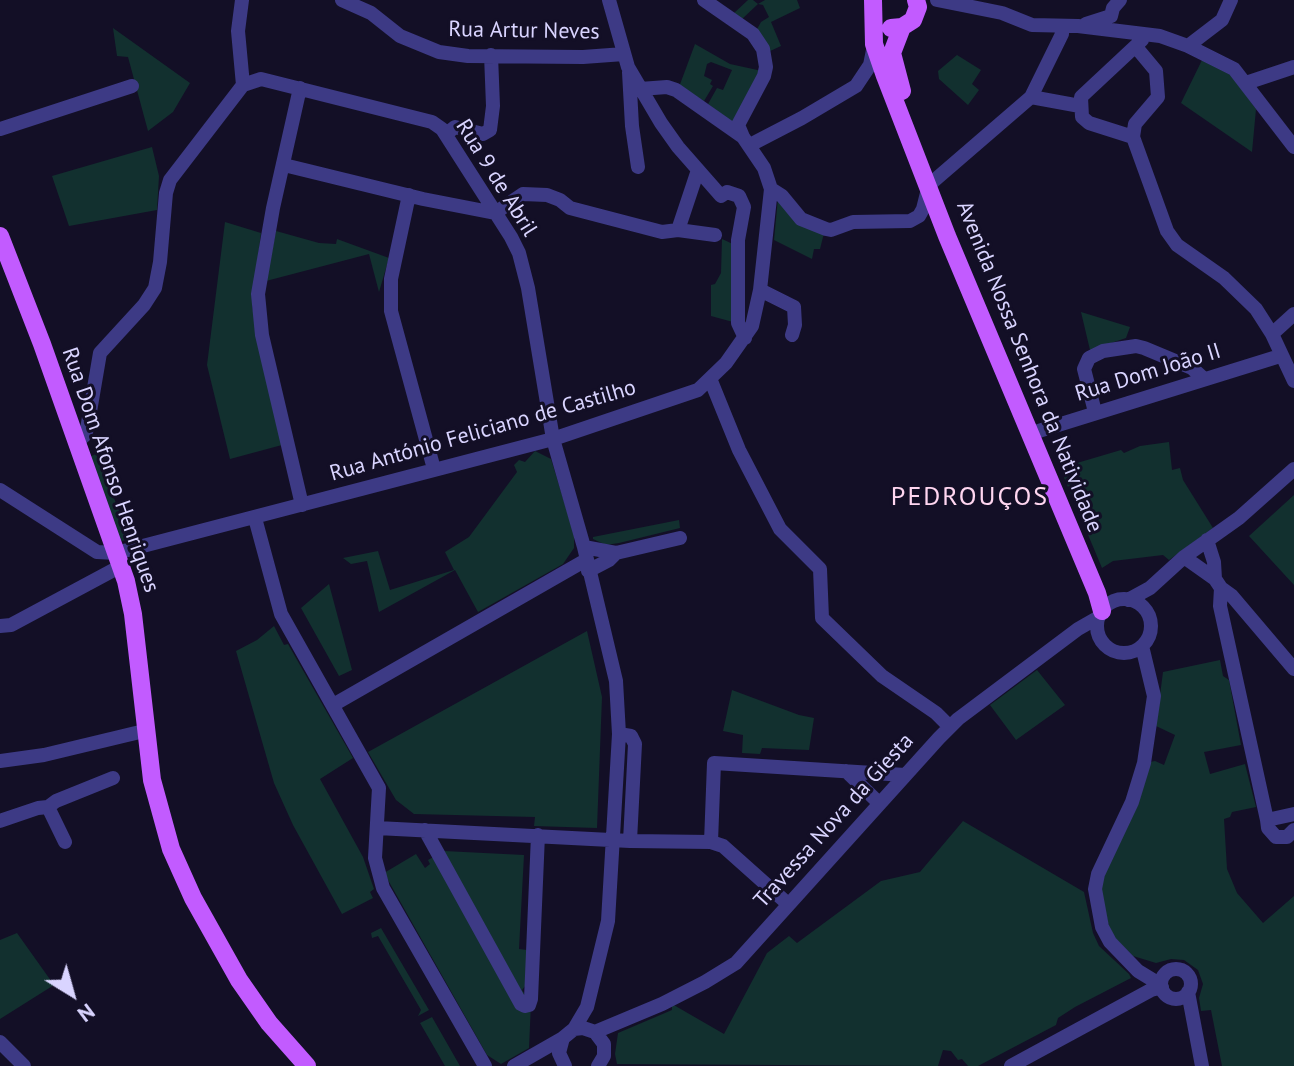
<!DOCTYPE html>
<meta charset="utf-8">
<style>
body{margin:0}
#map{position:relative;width:1294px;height:1066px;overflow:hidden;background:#130f26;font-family:"PT Sans",sans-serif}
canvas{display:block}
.north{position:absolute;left:32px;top:954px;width:80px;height:80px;-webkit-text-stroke:6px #130f26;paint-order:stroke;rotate:143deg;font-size:22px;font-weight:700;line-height:32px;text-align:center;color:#d9d4ff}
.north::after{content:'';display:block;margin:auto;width:28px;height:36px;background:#d9d4ff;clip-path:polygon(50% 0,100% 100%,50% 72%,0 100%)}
</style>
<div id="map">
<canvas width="1294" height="1066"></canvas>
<div class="north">N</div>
</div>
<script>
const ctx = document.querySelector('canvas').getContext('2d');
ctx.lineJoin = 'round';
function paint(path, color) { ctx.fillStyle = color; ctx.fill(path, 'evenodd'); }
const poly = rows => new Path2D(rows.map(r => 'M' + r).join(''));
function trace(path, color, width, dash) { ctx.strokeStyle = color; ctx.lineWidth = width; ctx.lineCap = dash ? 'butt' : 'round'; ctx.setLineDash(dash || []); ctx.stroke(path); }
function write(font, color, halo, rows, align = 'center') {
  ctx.font = font + ' "PT Sans",sans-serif'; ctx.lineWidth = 6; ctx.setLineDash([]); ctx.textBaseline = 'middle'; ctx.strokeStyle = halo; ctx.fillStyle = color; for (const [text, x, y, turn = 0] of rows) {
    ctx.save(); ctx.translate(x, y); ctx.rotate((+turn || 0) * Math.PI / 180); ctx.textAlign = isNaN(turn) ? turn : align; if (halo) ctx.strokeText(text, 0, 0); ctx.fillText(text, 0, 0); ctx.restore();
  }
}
paint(poly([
 [748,0,753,0,758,4,765,0,797,0,800,8,771,22,781,46,768,52,756,31,761,22,769,17,763,5,758,4,741,20,733,14],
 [113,28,190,83,173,112,148,131,128,57,117,56],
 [695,44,730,64,762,71,733,123,708,104,717,88,723,90,732,70,711,62,707,64,704,76,712,80,710,84,713,86,704,101,679,87],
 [957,55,981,70,972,84,979,90,968,105,939,79,938,71],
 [1203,58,1230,73,1256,109,1252,152,1181,103],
 [152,147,159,176,157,210,69,226,52,176],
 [778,198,824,233,820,249,814,249,812,259,774,240],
 [225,222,261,233,252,305,262,362,282,445,230,459,207,365],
 [276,231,319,243,336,244,337,239,389,258,379,292,369,254,266,281],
 [722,239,735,245,733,322,711,316,711,285,715,284,721,273],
 [1081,312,1130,327,1126,338,1090,350],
 [1169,442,1172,470,1180,468,1183,480,1213,528,1169,560,1163,555,1113,561,1102,568,1060,468,1121,450,1124,453,1140,446],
 [535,451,551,459,574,534,574,548,563,564,478,612,455,570,379,612,367,561,351,564,343,558,378,551,390,590,454,570,445,552,469,537,517,472,514,465,519,460,525,462],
 [96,454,131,540,120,541,89,457],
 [1294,495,1294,585,1249,536],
 [679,520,680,528,619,543,606,545,593,539,593,537],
 [329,584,352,670,339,676,301,608],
 [274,626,284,645,288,644,353,758,320,779,363,857,374,889,370,892,373,898,342,914,293,825,274,783,236,651,257,640],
 [587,631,602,697,597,828,534,826,535,817,414,814,396,800,368,752],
 [1220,660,1223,676,1229,680,1241,745,1204,752,1210,774,1245,764,1256,807,1232,812,1230,817,1224,819,1227,869,1237,893,1263,923,1294,896,1294,1066,1222,1066,1211,1010,1201,1011,1199,998,1203,984,1198,970,1184,960,1171,959,1156,963,1133,956,1114,937,1109,927,1101,891,1103,878,1139,801,1150,762,1155,761,1164,765,1175,735,1156,726,1163,672],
 [1037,670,1065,705,1016,740,990,705],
 [732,690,799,715,814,718,809,750,762,748,760,754,742,753,743,735,723,731],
 [963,821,1084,892,1093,933,1099,946,1129,974,1131,978,1075,1007,1058,1018,1056,1025,978,1066,968,1066,962,1059,958,1060,951,1051,943,1050,938,1066,617,1064,615,1054,618,1033,672,1010,672,1004,724,1034,767,953,789,936,797,943,881,881,920,872],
 [444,851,524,855,519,949,527,950,526,985,522,990,531,1003,529,1048,501,1064,487,1055,384,873,416,854,425,868,430,864,428,860],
 [381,928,429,1010,418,1016,421,1010,378,936,372,938,371,933],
 [17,933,54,985,0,1019,0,940],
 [432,1017,460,1066,445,1066,420,1023]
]), '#12302f');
trace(poly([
 [242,0,238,31,243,85],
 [342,0,371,13,400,36,439,52,468,56,583,57,624,54],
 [609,0,628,67,661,123,678,147,721,196,727,192,739,196,744,207,738,240,738,323,745,338],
 [937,0,1002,13,1032,25,1078,26,1160,36,1188,46,1234,69,1294,147],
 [1086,24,1111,16,1113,8,1120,0],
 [1188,46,1222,20,1231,0],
 [1136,47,1156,71,1158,97,1135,124,1133,137,1167,231,1177,245,1224,278,1256,309,1272,334,1294,381],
 [629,72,632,126,638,167],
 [1246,83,1294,67],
 [300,88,273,208,258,294,262,335,302,505],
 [640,89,667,87,676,90,743,137],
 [1031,97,1080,106],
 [0,129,132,86],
 [446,134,455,127,483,134,490,130,493,106,491,55],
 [1133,137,1089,123,1082,117,1081,97,1142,40],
 [750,145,802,118,856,86,870,65,874,45],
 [284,165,423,199,495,213,523,194,547,195,560,200,570,208,662,232,678,230],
 [698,170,678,230,715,235],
 [771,189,782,196,801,219,826,229,831,230,853,222,910,221,919,216,923,209,929,185,1031,97,1062,34,1061,27],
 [409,195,391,279,391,311,434,469],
 [760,290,794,307,795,325,792,335],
 [1272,334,1294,314],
 [711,381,739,450,780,529,820,569,822,618,882,676,936,713,950,727],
 [1095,412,1084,369,1089,358,1103,351,1136,346,1144,348,1192,368,1204,379],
 [1029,434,1280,356],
 [77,442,84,436,87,429,100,353,144,305,155,288,160,262,166,193,170,180,243,85,261,79,432,122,442,129,511,237,519,253,528,288,553,439,584,547,616,681,619,734,608,921,587,1007,574,1029],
 [0,490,97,552,116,553,553,439,698,390,726,363,752,326,760,290,771,189,764,168,743,137,738,125,764,76,766,67,763,49,753,34,704,0],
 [255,518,281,614,379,788,375,858,383,888,485,1066],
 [1207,540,1214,562,1215,579],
 [584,547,616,553,680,538],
 [1184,557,1215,579,1221,588,1232,596,1294,669],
 [588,571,609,560,616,553],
 [1221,588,1220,606,1267,820,1294,814],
 '1097 626a27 27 0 1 1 54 0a27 27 0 1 1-54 0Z',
 [1128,600,1150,588,1184,557,1239,518,1294,469],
 [0,626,11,625,121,566],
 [1142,646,1154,696,1144,763,1132,802,1098,874,1095,889,1102,927,1110,942,1138,971,1161,985],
 [333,705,586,560],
 [619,734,631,736,635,744,630,841],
 [0,761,44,755,144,731],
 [846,771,879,803],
 [48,807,56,801,113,778],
 [1267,820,1268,828,1276,837,1287,837,1294,830],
 [0,821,38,808,48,807,65,842],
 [377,828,630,841,711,842,723,846,788,904],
 [425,830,521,1004,525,1006,529,1005,531,999,538,835],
 [711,842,714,763,905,775],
 '1161 984a15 15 0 1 1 30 0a15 15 0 1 1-30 0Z',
 [1188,992,1202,1066],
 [595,1032,662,1004,705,982,736,963,939,738,958,719,1078,629,1099,617],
 [0,1042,24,1066],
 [514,1066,563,1038],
 [565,1066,559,1053,563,1038,574,1029,583,1028,595,1032,604,1044,604,1056,598,1066],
 [1011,1066,1151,990,1162,987]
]), '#3d3a85', 14);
trace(poly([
 [873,0,874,44,885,76,947,236,1097,593,1102,611],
 [891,28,902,27,913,20,918,7,916,0],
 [902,91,892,53,902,27],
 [0,236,42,344,126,581,133,614,152,780,171,849,193,898,239,980,269,1023,307,1066]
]), '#c25bff', 18);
write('22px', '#d9d4ff', '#130f26', [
 ["Rua Artur Neves",524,31,1],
 ["Rua 9 de Abril",496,178,58],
 ["Avenida Nossa Senhora da Natividade",1029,367,68],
 ["Rua Dom João II",1148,373,-17],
 ["Rua António Feliciano de Castilho",483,431,-16],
 ["Rua Dom Afonso Henriques",110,470,71],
 ["Travessa Nova da Giesta",834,821,-48]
]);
ctx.letterSpacing = '2px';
write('26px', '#ffd6f0', '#130f26', [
 ["PEDROUÇOS",970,498]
]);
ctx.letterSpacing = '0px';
</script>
